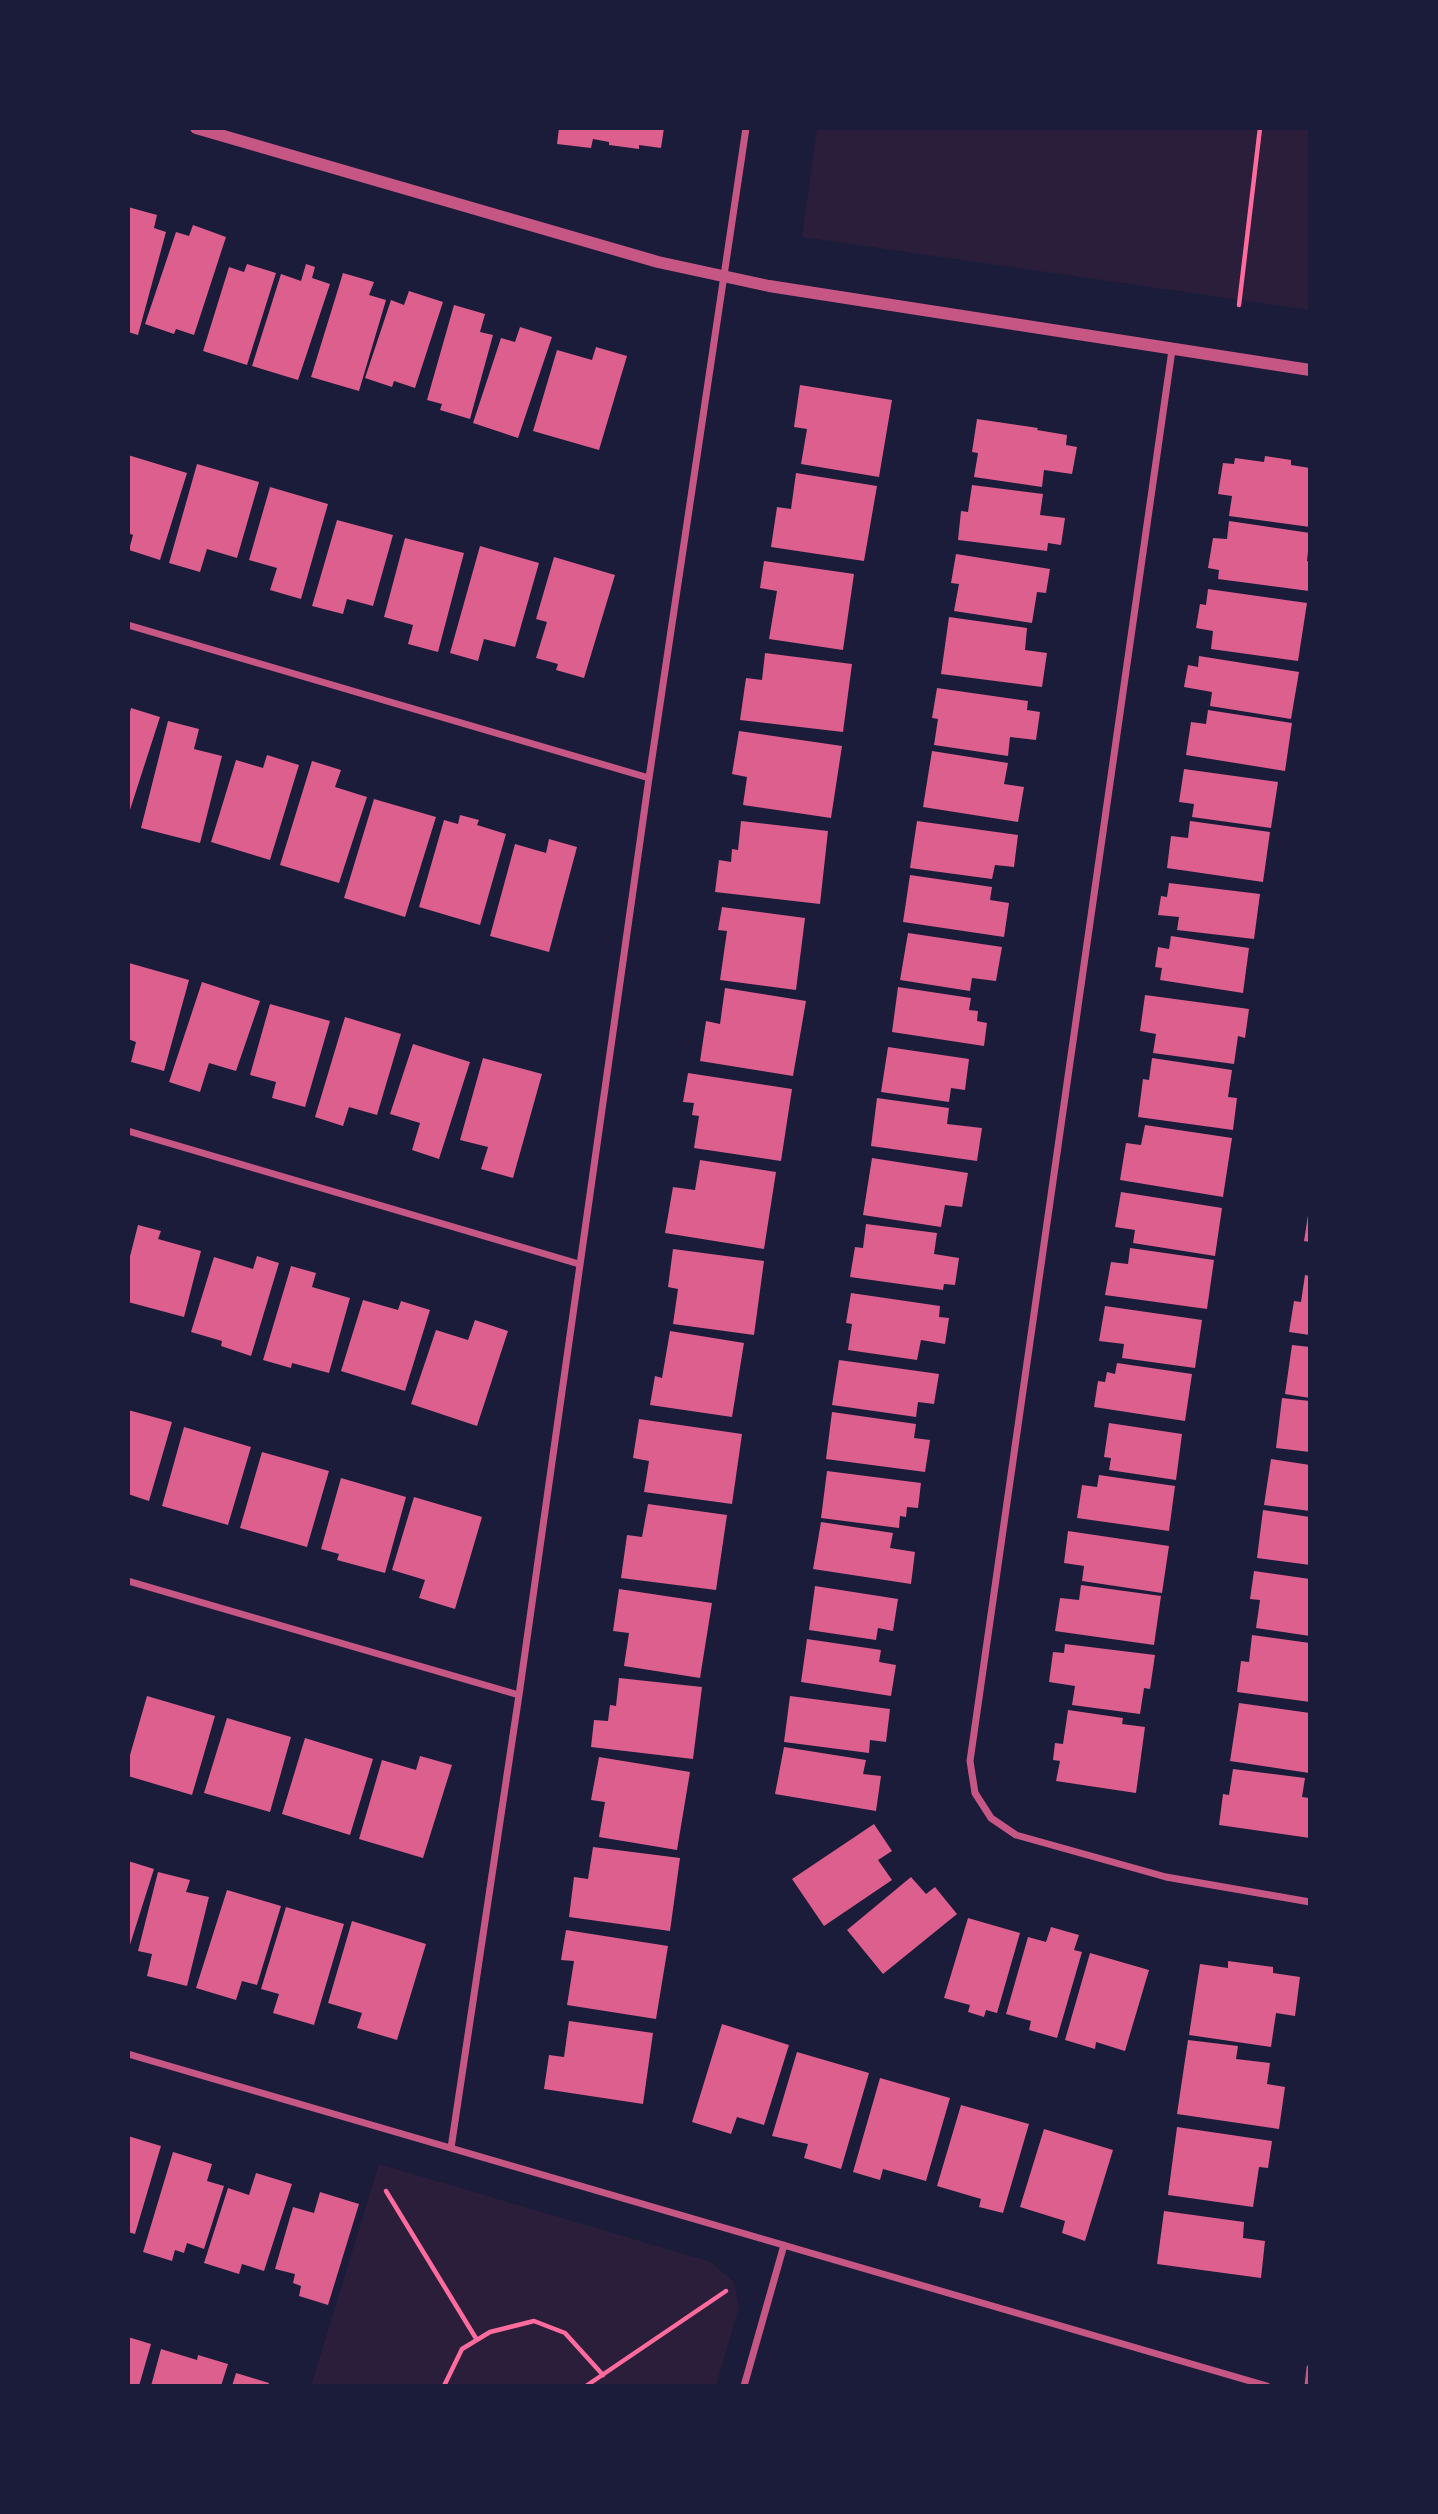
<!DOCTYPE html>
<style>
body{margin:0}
#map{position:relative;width:1438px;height:2514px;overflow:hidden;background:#1b1b3a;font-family:"Titillium Web",sans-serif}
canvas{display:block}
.frame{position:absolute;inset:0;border:130px solid #1b1b3a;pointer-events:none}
</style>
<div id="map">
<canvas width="1438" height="2514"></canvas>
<div class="frame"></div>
</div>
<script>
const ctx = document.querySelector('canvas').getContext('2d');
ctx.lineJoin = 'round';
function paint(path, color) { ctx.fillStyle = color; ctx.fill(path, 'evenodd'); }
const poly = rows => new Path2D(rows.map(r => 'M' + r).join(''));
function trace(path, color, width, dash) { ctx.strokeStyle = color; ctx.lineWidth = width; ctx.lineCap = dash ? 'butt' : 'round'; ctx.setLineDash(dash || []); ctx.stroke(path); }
paint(poly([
 [817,128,1310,128,1310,310,802,237],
 [379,2164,711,2262,734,2282,739,2307,716,2386,311,2386]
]), '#2a1e3b');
paint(poly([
 [559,128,664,128,661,148,639,145,639,149,609,145,609,142,593,139,591,148,557,144],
 [128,207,157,215,154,228,166,232,138,335,128,332],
 [193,225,226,237,194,335,176,329,174,334,145,324,176,232,189,236],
 [247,264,276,273,247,365,203,351,229,267,244,272],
 [306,264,315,267,312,278,330,284,298,380,252,366,281,274,301,281],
 [343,273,374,282,369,295,386,300,359,391,311,377],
 [409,291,443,302,415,388,394,381,392,387,365,378,391,300,404,305],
 [454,305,485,314,480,332,493,335,470,419,440,410,442,404,427,400],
 [520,327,552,337,518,438,473,423,501,338,515,342],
 [596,347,627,356,599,450,533,431,557,350,592,360],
 [800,385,892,400,879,477,801,464,807,429,794,427],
 [977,419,1038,428,1037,430,1067,435,1066,445,1077,447,1072,474,1044,470,1042,487,974,477,978,453,972,452],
 [128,455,187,473,160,560,129,550,133,535,128,533],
 [1265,456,1291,460,1291,465,1310,468,1310,527,1229,516,1232,496,1218,494,1223,463,1234,464,1235,458,1264,462],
 [197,464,259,482,237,558,207,549,200,572,169,563],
 [796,473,877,486,864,561,771,547,777,507,791,509],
 [972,485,1043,494,1040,515,1065,518,1061,545,1048,543,1047,551,958,540,961,511,968,512],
 [270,487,328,504,301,599,270,590,277,568,249,560],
 [337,520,393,535,373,606,347,599,343,614,312,606],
 [1229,521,1310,533,1307,561,1310,562,1309,591,1218,579,1219,570,1208,568,1213,538,1227,539],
 [405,538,464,553,438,652,408,644,413,625,384,617],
 [480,546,539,563,515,647,484,639,478,661,450,653],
 [956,554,1050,569,1046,593,1037,592,1032,623,954,611,959,584,951,583],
 [554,557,615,575,584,678,556,670,558,664,536,658,547,622,536,619],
 [764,561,854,574,843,650,769,639,777,591,760,588],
 [1208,589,1307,603,1298,661,1211,649,1213,631,1196,628,1200,604,1206,605],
 [949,617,1027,628,1025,650,1047,653,1042,687,941,674],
 [765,653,852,664,843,732,740,720,746,678,762,680],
 [1199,656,1299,672,1291,719,1210,706,1212,692,1184,687,1188,665,1198,667],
 [937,688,1028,701,1027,710,1040,712,1036,740,1010,737,1008,756,934,745,938,719,932,718],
 [131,708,160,717,128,816,128,720],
 [1208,710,1292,723,1285,771,1186,755,1191,722,1206,724],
 [168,721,199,729,194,749,222,756,200,843,141,828],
 [739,731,842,746,831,818,743,805,747,777,732,774],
 [932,751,1008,763,1004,784,1024,787,1018,822,923,807],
 [267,755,299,765,270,860,211,842,236,760,263,768],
 [312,761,341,770,335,787,367,797,339,883,280,865],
 [1184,769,1278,782,1271,828,1192,817,1194,804,1179,802],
 [374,799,436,817,405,917,344,898],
 [460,815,479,820,477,825,506,834,480,925,419,907,444,820,458,824],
 [741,821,828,831,820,904,715,892,719,860,731,862,732,849,738,850],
 [917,821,1018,835,1014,867,995,865,992,879,910,868],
 [1190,821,1270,832,1263,882,1167,868,1171,836,1188,838],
 [549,839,577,847,549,952,490,936,515,844,546,853],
 [910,875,992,887,990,900,1009,903,1004,937,903,922],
 [1169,883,1260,894,1254,939,1177,930,1179,917,1158,915,1161,896,1167,897],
 [722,907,805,918,796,990,720,980,727,931,718,930],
 [908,933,1002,947,996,981,972,978,970,991,900,980],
 [1171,936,1249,948,1243,993,1160,980,1162,968,1155,967,1158,947,1169,949],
 [129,963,189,980,164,1071,131,1062,136,1042,128,1039],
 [202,982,260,1001,236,1071,209,1063,200,1092,169,1082],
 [898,987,971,998,969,1010,978,1011,977,1021,987,1023,984,1046,892,1032],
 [725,988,806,1001,793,1076,700,1061,706,1021,720,1024],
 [1145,995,1249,1009,1245,1038,1238,1036,1234,1064,1153,1053,1156,1034,1140,1031],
 [270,1004,330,1021,305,1107,272,1098,276,1082,250,1075],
 [345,1017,401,1034,377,1115,349,1107,343,1126,315,1117],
 [413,1044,470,1062,439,1159,412,1150,420,1123,390,1114],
 [888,1047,969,1059,965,1090,951,1088,949,1102,881,1092],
 [483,1058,542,1074,513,1178,481,1169,488,1147,460,1140],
 [1152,1058,1232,1070,1228,1097,1237,1098,1233,1130,1138,1117,1143,1079,1149,1080],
 [688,1073,792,1089,781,1161,694,1148,699,1116,692,1115,694,1103,683,1102],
 [877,1098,949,1108,947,1124,982,1128,977,1161,871,1146],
 [1145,1125,1232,1138,1223,1197,1120,1180,1126,1143,1141,1145],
 [872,1158,968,1173,962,1207,945,1205,941,1227,863,1215],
 [700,1160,776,1172,764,1249,665,1233,673,1187,695,1190],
 [1121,1192,1222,1208,1215,1256,1133,1243,1135,1230,1115,1227],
 [1309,1209,1310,1210,1310,1242,1304,1241],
 [866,1224,937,1233,934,1254,959,1258,955,1285,944,1284,943,1290,850,1277,855,1247,863,1248],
 [138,1225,161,1231,158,1239,201,1251,184,1317,128,1302,128,1264],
 [1130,1248,1214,1260,1207,1309,1105,1295,1111,1262,1128,1264],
 [673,1249,764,1261,754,1335,673,1324,678,1289,668,1287],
 [257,1256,279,1263,251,1356,221,1346,222,1341,191,1332,214,1257,253,1269],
 [291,1266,316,1273,312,1287,350,1298,329,1373,292,1363,291,1368,263,1360],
 [1305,1275,1310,1276,1310,1335,1289,1332,1294,1301,1301,1302],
 [851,1293,940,1306,939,1317,949,1318,945,1344,921,1340,917,1360,848,1350,852,1324,846,1323],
 [363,1300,398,1310,401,1301,430,1310,405,1391,341,1371],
 [1105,1306,1202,1320,1195,1368,1122,1358,1124,1344,1099,1341],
 [475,1320,508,1331,477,1426,411,1404,436,1330,468,1340],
 [670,1331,744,1343,732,1417,650,1405,655,1376,662,1378],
 [1292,1345,1310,1347,1310,1398,1285,1394],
 [839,1360,939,1374,934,1404,918,1402,916,1417,832,1405],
 [1117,1363,1192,1374,1185,1421,1094,1407,1098,1381,1105,1382,1107,1372,1115,1374],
 [1282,1398,1310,1401,1310,1452,1276,1448],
 [128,1410,172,1422,149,1501,128,1494],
 [832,1412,916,1424,914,1438,930,1440,925,1472,826,1459],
 [639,1419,742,1434,732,1504,644,1492,649,1461,633,1458],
 [1109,1423,1182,1434,1176,1480,1109,1470,1111,1458,1104,1457],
 [184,1427,251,1447,228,1525,162,1506],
 [262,1452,329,1471,307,1547,240,1528],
 [1271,1459,1310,1465,1310,1511,1264,1505],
 [827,1471,921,1483,918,1508,907,1507,906,1517,900,1516,899,1528,821,1518],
 [1099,1475,1175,1486,1169,1531,1077,1518,1082,1485,1097,1487],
 [341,1478,406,1497,385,1573,337,1560,339,1554,321,1549],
 [414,1497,482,1517,455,1609,419,1598,425,1580,392,1570],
 [648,1504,727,1515,716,1590,621,1578,627,1535,642,1537],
 [1263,1510,1310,1517,1310,1565,1257,1558],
 [821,1522,893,1533,890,1548,915,1552,911,1584,813,1569],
 [1068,1531,1169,1546,1162,1593,1082,1581,1084,1566,1064,1563],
 [1254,1571,1310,1579,1310,1636,1256,1628,1260,1600,1250,1599],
 [1081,1585,1161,1596,1154,1645,1055,1631,1060,1598,1079,1600],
 [815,1586,898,1599,893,1631,878,1628,876,1640,809,1630],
 [619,1589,712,1603,700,1678,624,1666,629,1633,613,1631],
 [1252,1635,1310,1643,1310,1702,1237,1692,1241,1661,1249,1662],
 [807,1639,881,1650,879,1662,896,1665,891,1696,801,1682],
 [1065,1644,1155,1655,1150,1689,1144,1688,1140,1714,1072,1705,1075,1686,1049,1682,1053,1652,1064,1653],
 [619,1678,702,1687,693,1759,591,1747,594,1720,608,1721,610,1705,616,1706],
 [147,1696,215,1716,192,1795,128,1776,128,1762],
 [790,1696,890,1709,886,1742,870,1740,869,1753,784,1742],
 [1239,1703,1310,1713,1309,1773,1230,1761],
 [1068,1710,1123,1718,1122,1724,1145,1727,1136,1793,1056,1781,1060,1761,1053,1760,1055,1743,1063,1744],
 [227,1718,291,1737,270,1812,204,1793],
 [305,1738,373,1759,350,1835,282,1814],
 [784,1747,866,1760,863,1774,881,1776,876,1811,775,1794],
 [420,1756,452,1765,423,1858,359,1839,382,1760,416,1770],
 [599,1757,690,1772,677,1850,599,1837,605,1802,591,1800],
 [1233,1769,1305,1778,1302,1797,1310,1798,1310,1838,1219,1825,1223,1794,1229,1795],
 [874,1824,892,1851,878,1860,892,1880,824,1926,792,1879],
 [593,1847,680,1858,670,1931,569,1917,574,1877,588,1879],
 [128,1861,154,1869,128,1951],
 [158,1872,190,1880,186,1892,209,1897,187,1986,147,1976,152,1954,138,1951],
 [911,1877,926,1894,935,1887,957,1914,883,1974,847,1930],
 [227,1890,281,1906,257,1985,242,1981,236,2000,196,1988],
 [286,1907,344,1924,314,2025,273,2013,279,1994,261,1989],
 [968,1918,1020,1933,997,2013,986,2010,984,2017,968,2012,970,2005,944,1998],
 [352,1921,426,1944,397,2040,357,2028,362,2013,328,2003],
 [1051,1927,1079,1935,1074,1950,1082,1952,1057,2038,1029,2030,1031,2021,1006,2014,1028,1937,1046,1942],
 [566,1930,668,1946,656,2019,567,2005,574,1961,561,1960],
 [1090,1953,1149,1970,1125,2051,1096,2042,1095,2049,1065,2040],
 [1228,1961,1273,1967,1273,1973,1300,1977,1295,2016,1276,2013,1271,2047,1189,2035,1200,1964,1228,1968],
 [569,2021,653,2033,643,2104,544,2089,549,2055,564,2057],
 [722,2024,789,2045,764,2125,737,2117,731,2134,692,2122],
 [1188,2040,1238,2046,1236,2059,1270,2063,1267,2084,1285,2087,1279,2129,1177,2114],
 [797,2052,869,2073,841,2169,804,2158,808,2144,772,2136],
 [880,2078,950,2098,926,2181,883,2169,880,2180,853,2172],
 [961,2105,1029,2124,1003,2213,979,2207,981,2199,937,2186],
 [1177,2127,1272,2141,1268,2168,1259,2167,1253,2207,1168,2195],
 [1044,2129,1113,2150,1085,2241,1062,2233,1065,2221,1020,2207],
 [128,2136,161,2146,135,2234,128,2232],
 [173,2152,212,2164,207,2181,224,2186,204,2249,187,2243,184,2253,175,2250,172,2261,143,2252],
 [256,2173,292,2184,264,2271,242,2264,239,2274,204,2263,228,2188,249,2195],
 [320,2192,359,2204,328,2305,299,2296,301,2286,293,2283,295,2274,275,2269,293,2207,314,2213],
 [1164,2211,1244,2222,1243,2238,1265,2241,1261,2278,1157,2264],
 [128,2337,151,2344,139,2386,128,2386],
 [161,2349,197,2360,198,2355,228,2364,221,2386,151,2386],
 [236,2373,269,2383,268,2386,232,2386]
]), '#dd5f8e');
trace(poly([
 [1239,305,1260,128],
 [386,2191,477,2340],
 [444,2386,462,2349,490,2332,534,2321,565,2333,603,2375],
 [586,2386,726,2291]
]), '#ff6b9d', 4.5);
trace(poly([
 [1172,350,970,1761,975,1793,991,1818,1016,1835,1166,1877,1310,1902],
 [128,625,649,778],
 [128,1131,579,1264],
 [128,1581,519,1695],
 [128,2054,1267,2386],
 [451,2148,519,1695,649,778,746,128],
 [744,2386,784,2245],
 [1308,2386,1310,2368]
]), '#c65784', 7);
trace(poly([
 [196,128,658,262,769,286,1310,370]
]), '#c65784', 12);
</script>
